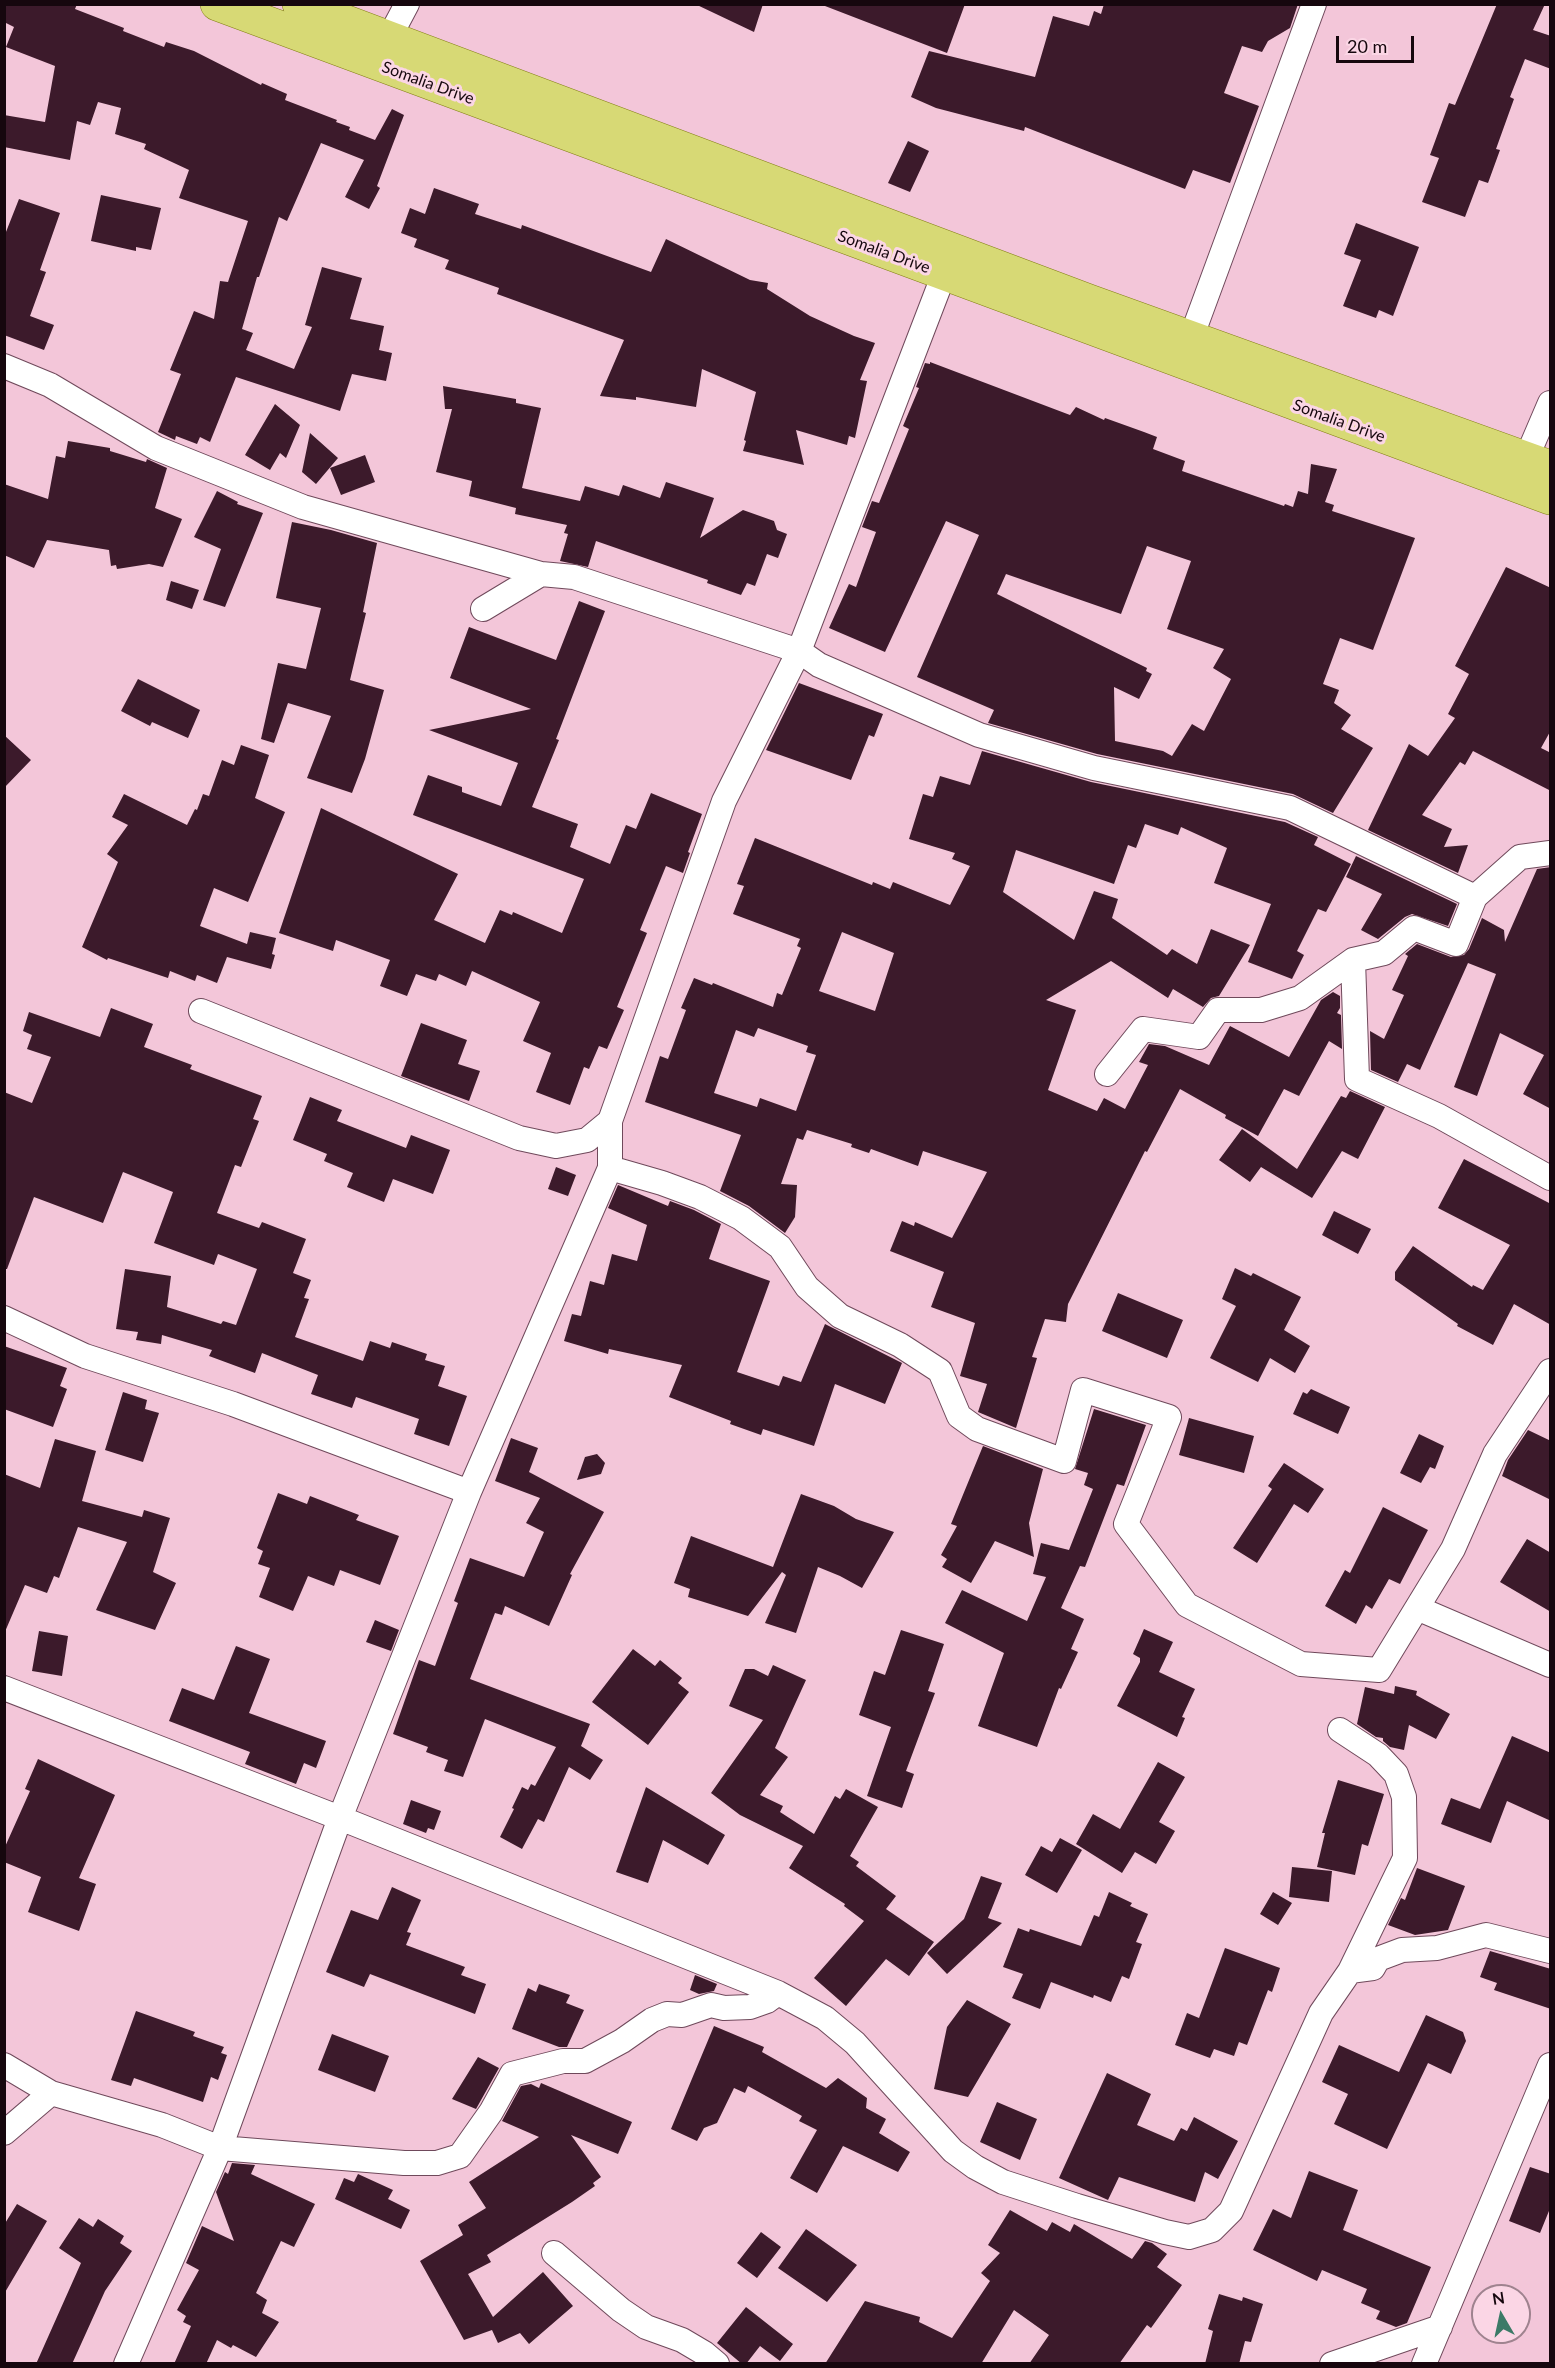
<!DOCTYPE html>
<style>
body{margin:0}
#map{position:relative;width:1555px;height:2368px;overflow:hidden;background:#f3c6d9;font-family:Lato,sans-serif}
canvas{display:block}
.frame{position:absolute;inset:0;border:6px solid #16070e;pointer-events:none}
.north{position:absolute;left:1471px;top:2284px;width:60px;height:60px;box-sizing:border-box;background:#fbd6e5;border:2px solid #9f838f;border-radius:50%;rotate:351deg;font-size:16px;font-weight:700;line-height:24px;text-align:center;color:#16070e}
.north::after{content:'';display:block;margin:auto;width:21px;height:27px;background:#3c7a67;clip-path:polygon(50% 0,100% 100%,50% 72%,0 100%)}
.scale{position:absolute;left:1336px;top:36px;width:78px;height:27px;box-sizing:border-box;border:3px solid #16070e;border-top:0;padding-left:8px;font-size:18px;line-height:21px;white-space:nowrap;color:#16070e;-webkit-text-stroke:4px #fbd6e5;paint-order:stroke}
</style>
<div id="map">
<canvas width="1555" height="2368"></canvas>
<div class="frame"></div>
<div class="north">N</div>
<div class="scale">20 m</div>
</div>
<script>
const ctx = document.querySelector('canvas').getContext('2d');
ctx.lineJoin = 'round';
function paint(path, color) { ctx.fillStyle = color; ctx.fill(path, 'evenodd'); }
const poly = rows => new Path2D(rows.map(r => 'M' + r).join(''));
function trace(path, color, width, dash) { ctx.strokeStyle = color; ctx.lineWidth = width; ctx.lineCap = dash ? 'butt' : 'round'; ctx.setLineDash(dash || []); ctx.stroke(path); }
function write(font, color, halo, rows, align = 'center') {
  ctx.font = font + ' Lato,sans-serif'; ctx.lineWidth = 6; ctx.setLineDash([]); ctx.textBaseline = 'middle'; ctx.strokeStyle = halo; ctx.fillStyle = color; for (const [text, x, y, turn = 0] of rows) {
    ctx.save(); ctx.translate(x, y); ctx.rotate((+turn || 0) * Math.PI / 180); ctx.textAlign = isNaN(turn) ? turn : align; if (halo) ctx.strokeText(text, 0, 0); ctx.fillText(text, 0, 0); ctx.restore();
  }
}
paint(poly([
 [4,4,77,4,75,9,124,28,123,31,164,47,166,42,194,51,261,85,262,83,287,94,285,100,337,120,336,122,350,127,349,130,375,140,392,109,404,115,377,186,380,188,369,209,345,197,364,160,321,143,287,221,279,217,259,277,257,277,242,329,253,333,246,350,294,369,312,327,305,325,322,267,362,278,350,319,384,326,379,350,392,353,386,381,352,374,340,411,236,377,210,442,200,437,197,444,176,436,175,440,158,432,181,374,170,370,194,311,214,319,220,281,228,282,248,221,179,198,189,170,144,149,146,144,115,134,121,108,98,102,90,125,77,121,70,160,4,147,4,115,45,122,55,66,6,47,14,27,4,22],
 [695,4,763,4,754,32],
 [826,4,965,4,947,53,825,6],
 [1104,4,1298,4,1290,28,1268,41,1262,52,1242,46,1224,93,1259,106,1230,183,1193,170,1185,189,1025,127,1024,131,936,108,911,97,929,51,1035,77,1053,16,1089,26,1094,11,1101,14],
 [1497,4,1545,4,1533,30,1551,36,1551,69,1525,59,1510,97,1514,99,1496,149,1500,150,1488,183,1479,180,1465,217,1422,202,1439,158,1430,155,1449,103,1455,105],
 [908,141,929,151,910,192,888,183],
 [434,188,479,204,475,214,521,229,522,225,651,272,666,239,750,280,768,283,767,289,810,316,854,336,875,343,860,380,867,381,855,438,849,436,847,445,796,430,804,465,743,451,746,441,744,440,756,392,702,369,696,407,636,397,636,400,600,396,624,340,497,294,499,288,445,269,449,260,414,247,417,239,401,233,410,208,425,214],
 [101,195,161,208,151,250,136,247,136,251,91,241],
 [19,199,60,213,40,270,46,272,30,316,54,325,44,350,4,335,4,237],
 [1356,223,1419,247,1393,316,1379,310,1376,318,1343,306,1361,260,1344,254],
 [930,362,1070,415,1076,407,1104,420,1105,418,1144,432,1157,437,1153,449,1185,461,1182,471,1284,506,1285,504,1293,507,1298,491,1308,494,1311,464,1337,469,1325,502,1334,505,1332,511,1415,538,1373,650,1340,638,1323,684,1339,690,1334,703,1351,715,1341,729,1373,748,1333,813,1293,794,1097,754,988,723,994,710,917,677,979,535,946,521,885,652,829,628,849,584,856,587,876,532,862,527,872,501,879,503,909,429,903,426,919,388,916,387,925,363,930,364],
 [1147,546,1191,561,1167,629,1224,649,1213,668,1231,679,1204,731,1192,724,1172,756,1163,751,1115,741,1114,687,1139,699,1152,674,1146,671,1147,668,997,594,1006,574,1121,614],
 [443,386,516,399,516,403,541,408,522,488,580,501,585,486,619,496,623,485,660,498,666,482,714,498,700,538,743,510,774,521,777,530,787,534,778,558,767,554,755,586,747,583,741,595,707,583,708,580,596,541,588,567,560,561,568,534,564,533,567,525,515,514,516,508,469,496,472,481,436,472,452,409,445,409],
 [275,404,300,425,286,458,280,453,270,470,245,455],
 [310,433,338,458,316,484,302,472],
 [68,441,110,448,110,451,146,462,147,459,167,468,155,508,182,519,163,567,149,564,117,569,116,565,111,566,109,550,47,540,34,568,4,555,4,484,48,499,56,456,65,458],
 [365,455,375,482,341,495,330,468],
 [217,491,238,502,237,504,263,513,225,607,203,600,221,549,194,537],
 [292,522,331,530,377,543,363,612,366,613,350,680,384,690,365,759,352,793,307,778,331,716,288,703,274,743,261,739,278,663,306,669,321,608,276,598],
 [1506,567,1551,588,1551,730,1541,748,1551,753,1551,791,1473,751,1465,765,1460,762,1422,815,1452,829,1444,847,1468,845,1458,873,1368,830,1409,744,1428,756,1455,718,1448,714,1469,674,1455,666],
 [171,581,199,590,192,609,166,600],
 [579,601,605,611,556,739,559,740,532,807,578,824,570,847,610,864,626,825,636,829,651,793,702,814,688,852,690,853,683,873,666,866,640,930,647,933,617,1007,624,1010,607,1049,599,1046,589,1069,584,1067,570,1105,536,1092,551,1053,523,1041,540,1002,472,971,466,986,439,974,436,981,416,974,407,996,380,986,390,960,336,940,333,951,279,933,321,808,458,874,434,920,485,943,500,910,512,915,513,912,562,933,584,879,413,815,428,775,462,787,462,792,501,806,518,763,429,730,531,709,450,678,469,627,556,660],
 [138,679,200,710,188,738,152,722,150,726,121,711],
 [799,683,883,714,874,737,869,735,851,780,766,750],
 [4,735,31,760,4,788],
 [241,745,269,755,255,798,285,812,248,902,214,888,200,926,247,944,250,932,276,938,272,954,275,955,271,969,227,957,217,983,197,975,195,981,170,971,168,978,108,958,107,960,82,947,118,862,107,854,128,825,112,817,124,794,187,825,195,809,197,810,203,794,209,796,222,760,234,765],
 [982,751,1091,782,1285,822,1318,837,1314,845,1351,864,1326,912,1318,909,1297,951,1304,955,1292,979,1248,962,1271,904,1214,883,1227,848,1181,827,1178,835,1145,824,1136,848,1128,845,1114,884,1016,850,1003,892,1074,940,1094,891,1118,899,1112,918,1167,955,1172,949,1197,964,1211,929,1250,945,1219,996,1211,998,1203,1007,1173,989,1168,998,1111,961,1046,1000,1076,1010,1048,1090,1097,1111,1104,1098,1125,1109,1148,1065,1139,1062,1149,1044,1165,1046,1209,1065,1230,1026,1289,1057,1321,1000,1333,992,1340,996,1340,1008,1337,1013,1341,1015,1342,1049,1329,1041,1299,1096,1284,1089,1258,1136,1225,1118,1226,1115,1180,1089,1147,1152,1145,1151,1068,1304,1066,1322,1045,1319,1032,1357,1037,1358,1016,1428,978,1412,987,1384,960,1376,975,1323,931,1307,944,1272,890,1251,902,1221,914,1226,915,1222,952,1238,987,1172,923,1151,918,1166,871,1149,869,1153,851,1147,852,1144,807,1130,803,1140,797,1138,781,1184,797,1185,795,1217,785,1233,749,1206,720,1191,741,1135,645,1102,660,1056,668,1059,686,1010,681,1008,694,978,712,985,713,983,773,1007,777,993,782,995,801,948,797,946,800,939,733,914,744,886,737,884,755,838,872,885,873,882,890,889,893,882,950,905,970,866,952,859,955,853,909,839,923,794,933,797,940,776,970,785],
 [842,932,894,953,875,1011,819,991],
 [758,1028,808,1046,806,1052,816,1055,796,1111,760,1098,757,1107,714,1093,736,1030,754,1037],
 [1356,856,1457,904,1448,926,1412,914,1405,917,1378,939,1361,930,1382,894,1346,877],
 [1551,867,1551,1109,1523,1094,1544,1055,1500,1033,1477,1096,1454,1087,1496,974,1468,963,1420,1070,1407,1064,1398,1082,1371,1070,1370,1031,1384,1039,1404,995,1392,990,1408,956,1405,954,1417,944,1451,957,1464,955,1469,949,1482,918,1504,930,1505,942,1537,869],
 [111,1008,153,1024,144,1047,192,1065,190,1069,262,1096,253,1119,259,1121,241,1167,235,1165,217,1213,259,1228,262,1222,306,1239,293,1273,311,1280,304,1298,309,1299,295,1337,363,1361,370,1341,390,1348,392,1342,427,1354,425,1360,445,1366,438,1386,467,1396,449,1446,414,1434,419,1419,356,1397,352,1408,311,1394,318,1375,262,1353,255,1373,209,1356,212,1350,162,1335,161,1344,136,1340,138,1332,116,1329,125,1269,171,1276,167,1307,221,1324,223,1321,236,1325,257,1269,218,1254,214,1265,154,1243,173,1192,123,1172,103,1223,34,1197,7,1269,4,1269,4,1092,32,1103,51,1057,27,1049,32,1035,23,1031,29,1012,100,1037],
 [421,1023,467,1040,458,1064,480,1071,469,1101,401,1076],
 [1350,1091,1385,1107,1358,1159,1342,1151,1312,1198,1261,1167,1250,1182,1219,1160,1242,1129,1297,1169,1341,1096,1346,1098],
 [310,1097,342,1110,337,1121,406,1148,411,1135,450,1150,433,1194,393,1179,384,1202,347,1187,353,1173,324,1161,327,1154,293,1140],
 [1464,1159,1551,1204,1551,1325,1514,1304,1493,1345,1457,1326,1458,1324,1395,1280,1395,1272,1413,1246,1472,1287,1473,1285,1483,1290,1510,1245,1438,1208],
 [556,1167,576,1175,568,1196,548,1189],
 [618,1185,668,1206,670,1201,694,1210,721,1224,709,1259,770,1281,737,1372,779,1386,783,1376,801,1382,825,1324,902,1363,885,1404,835,1384,814,1446,763,1429,761,1435,730,1424,731,1421,669,1397,682,1365,609,1349,608,1354,564,1341,572,1314,581,1316,590,1281,604,1285,612,1254,637,1261,647,1225,608,1208],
 [1334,1211,1371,1229,1358,1254,1322,1235],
 [1235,1268,1251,1276,1253,1273,1301,1297,1284,1330,1310,1346,1295,1373,1270,1358,1258,1382,1210,1358,1236,1306,1222,1299],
 [1118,1293,1183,1320,1167,1358,1102,1331],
 [4,1346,67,1368,60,1386,67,1389,53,1427,4,1409],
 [1311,1389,1350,1407,1338,1434,1293,1414,1303,1392,1307,1394],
 [123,1392,147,1400,145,1409,159,1413,143,1462,105,1450],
 [1094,1409,1146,1425,1124,1486,1117,1484,1085,1567,1080,1566,1061,1608,1084,1619,1071,1649,1078,1652,1061,1689,1059,1688,1037,1747,978,1726,1004,1653,945,1623,962,1590,1027,1621,1046,1577,1033,1574,1041,1543,1069,1550,1093,1489,1084,1485,1088,1473,1075,1469],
 [1189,1418,1254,1436,1244,1473,1179,1455],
 [1528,1430,1551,1441,1551,1500,1502,1476,1508,1460],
 [1419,1434,1444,1446,1435,1469,1430,1467,1421,1483,1400,1473],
 [511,1438,538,1448,529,1472,604,1512,570,1574,572,1575,549,1626,505,1606,502,1615,495,1613,470,1679,590,1724,581,1746,603,1760,590,1780,569,1767,544,1822,538,1819,522,1849,500,1837,514,1809,512,1808,522,1787,528,1790,531,1784,535,1786,556,1747,485,1719,463,1777,444,1771,448,1760,426,1752,428,1747,393,1734,419,1660,435,1666,458,1603,454,1601,470,1558,524,1577,544,1532,526,1523,540,1498,495,1481],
 [55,1439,96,1451,82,1501,142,1517,144,1510,170,1518,153,1572,176,1583,155,1630,96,1610,127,1542,78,1527,59,1578,54,1576,47,1593,25,1585,4,1634,4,1474,40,1488],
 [983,1446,1043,1469,1029,1523,1034,1557,995,1541,971,1583,942,1567,947,1559,941,1555,957,1526,951,1524],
 [597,1454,605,1463,601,1474,577,1480,585,1457],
 [1284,1463,1324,1489,1308,1513,1294,1504,1257,1563,1233,1548,1272,1489,1268,1486],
 [278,1493,307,1504,310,1496,359,1515,356,1520,399,1536,380,1585,340,1570,334,1586,308,1576,293,1611,259,1597,270,1568,258,1564,263,1551,257,1548],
 [801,1494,834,1506,856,1519,894,1532,862,1588,840,1576,818,1567,796,1633,765,1623,786,1575,782,1572,748,1616,688,1597,690,1589,674,1583,691,1536,773,1567],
 [1383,1507,1428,1530,1400,1584,1389,1579,1372,1609,1366,1605,1356,1624,1325,1606,1345,1570,1350,1573],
 [1527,1539,1551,1553,1551,1612,1500,1582],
 [375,1620,399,1630,391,1651,366,1642],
 [1144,1629,1173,1642,1159,1672,1195,1689,1182,1717,1185,1718,1177,1737,1117,1706,1140,1662,1140,1658,1133,1654],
 [901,1630,944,1644,928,1691,935,1693,906,1771,914,1774,902,1808,867,1796,891,1727,859,1715,874,1671,885,1675],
 [39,1631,68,1636,62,1676,32,1671],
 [236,1646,270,1659,249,1713,326,1741,316,1768,304,1763,296,1784,245,1764,250,1752,169,1721,182,1688,214,1700],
 [633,1649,655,1666,660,1660,682,1678,678,1683,689,1692,648,1745,592,1702],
 [773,1665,806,1680,775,1748,788,1757,760,1795,783,1806,780,1812,814,1834,835,1796,840,1799,846,1789,878,1807,850,1856,859,1862,856,1866,896,1896,886,1909,934,1942,909,1976,886,1959,846,2006,814,1978,864,1921,844,1906,845,1904,789,1868,803,1846,740,1815,711,1793,763,1720,729,1706,745,1669,754,1669,768,1676],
 [1395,1686,1417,1691,1416,1695,1450,1714,1436,1739,1409,1725,1404,1750,1390,1747,1383,1741,1383,1738,1376,1737,1357,1724,1365,1687,1394,1694],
 [1512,1736,1551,1753,1551,1821,1507,1801,1491,1843,1441,1824,1451,1798,1480,1809],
 [38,1759,115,1795,79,1878,96,1884,79,1931,28,1912,41,1877,4,1862,4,1849,30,1791,25,1789],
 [1158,1762,1185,1777,1159,1822,1175,1831,1156,1864,1135,1852,1122,1873,1076,1844,1093,1814,1120,1829],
 [1338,1780,1384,1794,1368,1846,1362,1844,1355,1875,1317,1867,1325,1833,1322,1833],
 [646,1787,725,1835,708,1865,663,1840,648,1883,616,1872],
 [411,1800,441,1811,434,1830,428,1828,426,1833,403,1824],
 [1060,1838,1082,1850,1057,1893,1025,1875,1041,1846,1052,1852],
 [1292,1867,1332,1871,1329,1902,1289,1897],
 [1417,1868,1465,1886,1448,1930,1415,1935,1388,1925,1401,1898,1405,1900],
 [981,1876,1002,1883,988,1918,1002,1923,947,1974,927,1953,964,1919],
 [392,1887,421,1900,407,1932,411,1933,406,1945,465,1967,461,1975,486,1984,475,2014,370,1974,364,1987,326,1972,351,1910,378,1920],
 [1109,1892,1132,1903,1130,1906,1148,1914,1136,1942,1142,1944,1129,1979,1122,1976,1111,2002,1094,1995,1093,1998,1051,1982,1040,2009,1012,1998,1023,1974,1003,1967,1018,1928,1029,1932,1030,1929,1081,1946,1094,1915,1099,1917],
 [1273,1892,1292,1903,1278,1925,1260,1914],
 [1225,1948,1280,1968,1272,1992,1268,1990,1247,2045,1239,2042,1234,2056,1214,2049,1210,2058,1175,2045,1187,2013,1199,2018],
 [1490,1951,1551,1969,1551,2009,1494,1990,1497,1983,1480,1977],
 [695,1975,717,1984,714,1991,699,1994,690,1990],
 [539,1984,570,1995,566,2003,584,2010,567,2047,559,2047,512,2029,528,1988,536,1992],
 [967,2000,1011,2024,968,2097,934,2089,947,2027],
 [136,2011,195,2032,193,2036,224,2047,221,2053,227,2055,218,2080,211,2077,203,2102,134,2078,131,2086,111,2080],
 [1426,2015,1463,2032,1466,2041,1451,2074,1428,2063,1387,2149,1334,2124,1348,2094,1322,2082,1339,2045,1399,2072],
 [714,2026,764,2047,762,2052,826,2088,838,2078,867,2098,866,2108,886,2119,879,2133,910,2152,898,2172,843,2146,817,2193,790,2178,817,2130,799,2121,802,2116,748,2086,745,2093,734,2088,717,2123,704,2128,697,2141,671,2129],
 [332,2034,389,2056,375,2092,318,2070],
 [478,2057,499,2068,476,2109,452,2099],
 [1107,2073,1151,2094,1137,2125,1174,2141,1181,2128,1187,2131,1194,2117,1238,2141,1218,2179,1205,2172,1195,2202,1119,2177,1108,2200,1059,2178],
 [541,2083,632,2122,618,2154,571,2135,601,2177,593,2183,595,2186,572,2202,487,2255,491,2262,468,2274,493,2317,543,2272,573,2306,529,2344,520,2333,498,2343,492,2330,464,2340,420,2261,463,2235,458,2225,486,2208,469,2182,539,2137,502,2121,521,2086,531,2084,539,2088],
 [997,2102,1037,2119,1020,2160,980,2142],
 [232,2163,255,2165,251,2174,315,2204,294,2247,281,2241,256,2293,267,2300,262,2313,279,2322,256,2357,233,2345,231,2348,217,2340,206,2364,174,2364,191,2326,183,2322,186,2316,177,2310,199,2270,186,2263,202,2226,234,2241,216,2192,225,2172,228,2174],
 [1530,2167,1551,2174,1551,2206,1540,2233,1509,2221],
 [1309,2171,1358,2190,1343,2230,1431,2267,1407,2323,1396,2327,1376,2319,1380,2311,1361,2303,1367,2289,1322,2270,1317,2281,1253,2250,1273,2209,1291,2218],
 [358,2174,393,2190,388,2199,410,2210,401,2229,335,2199,344,2178,354,2182],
 [17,2204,47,2221,4,2294,4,2225],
 [1010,2210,1047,2231,1052,2222,1070,2232,1074,2224,1132,2259,1145,2241,1152,2243,1167,2254,1157,2267,1182,2285,1151,2328,1147,2325,1119,2364,1029,2364,1049,2335,1014,2310,981,2364,825,2364,865,2301,920,2317,919,2322,952,2338,990,2281,981,2273,1000,2253,988,2245],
 [79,2218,93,2227,98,2219,124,2236,120,2243,132,2251,105,2291,72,2364,36,2364,81,2263,59,2248],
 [806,2229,857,2265,827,2302,778,2268],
 [761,2232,781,2247,757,2278,737,2263],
 [1219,2294,1242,2301,1243,2297,1263,2304,1251,2342,1245,2341,1239,2364,1205,2364,1213,2331,1208,2329],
 [746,2307,793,2344,780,2361,760,2346,746,2364,742,2364,717,2343]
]), '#3c1a2b');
const street = poly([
 [389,38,407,4],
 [1191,338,1314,4],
 [4,366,50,385,156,448,303,507,541,574],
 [1520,473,1550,403],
 [483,609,541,574,574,577,799,651,944,274],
 [1353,960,1357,1079,1439,1116,1550,1178],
 [201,1011,519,1138,556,1146,587,1140,610,1121,724,801,799,651,819,665,979,735,1094,768,1290,808,1475,897,1520,857,1550,853],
 [1107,1074,1143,1029,1199,1037,1218,1010,1261,1010,1300,998,1353,960,1384,953,1414,928,1456,944,1475,897],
 [610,1168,662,1183,700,1197,741,1218,780,1247,807,1287,840,1316,900,1345,940,1371,959,1416,977,1429,1064,1461,1083,1390,1169,1417,1126,1524,1187,1605,1301,1664,1379,1670,1453,1549,1495,1454,1550,1371],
 [4,1318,85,1356,233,1404,469,1492],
 [1417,1608,1550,1665],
 [4,1688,340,1818,778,1993,825,2018,855,2043,953,2151,975,2167,1003,2182,1077,2206,1165,2232,1189,2237,1212,2230,1231,2211,1321,2013,1350,1971,1373,1968,1378,1959,1402,1950,1437,1948,1486,1935,1550,1951],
 [1340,1730,1378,1755,1396,1774,1404,1797,1405,1858,1350,1971],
 [4,2065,51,2093],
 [4,2133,51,2093,162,2125,220,2148,404,2163,437,2163,460,2156,491,2112,512,2074,563,2061,585,2061,622,2041,652,2020,667,2014,682,2015,711,2005,724,2008,750,2007,767,2001,778,1993],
 [554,2253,621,2310,646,2327,682,2340,704,2353,717,2364],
 [126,2364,220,2148,340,1818,469,1492,610,1168,610,1121],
 [1332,2364,1440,2327],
 [1424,2364,1550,2065]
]);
const primary = poly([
 [217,4,1550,498],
 [299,4,1089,301,1550,467]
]);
trace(street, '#6f495b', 26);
trace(primary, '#837f15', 34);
trace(street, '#fff', 24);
trace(primary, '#d7d975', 33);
write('16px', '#16070e', '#fbd6e5', [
 ["Somalia Drive",428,83,20],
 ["Somalia Drive",884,252,20],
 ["Somalia Drive",1339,421,20]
]);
</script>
